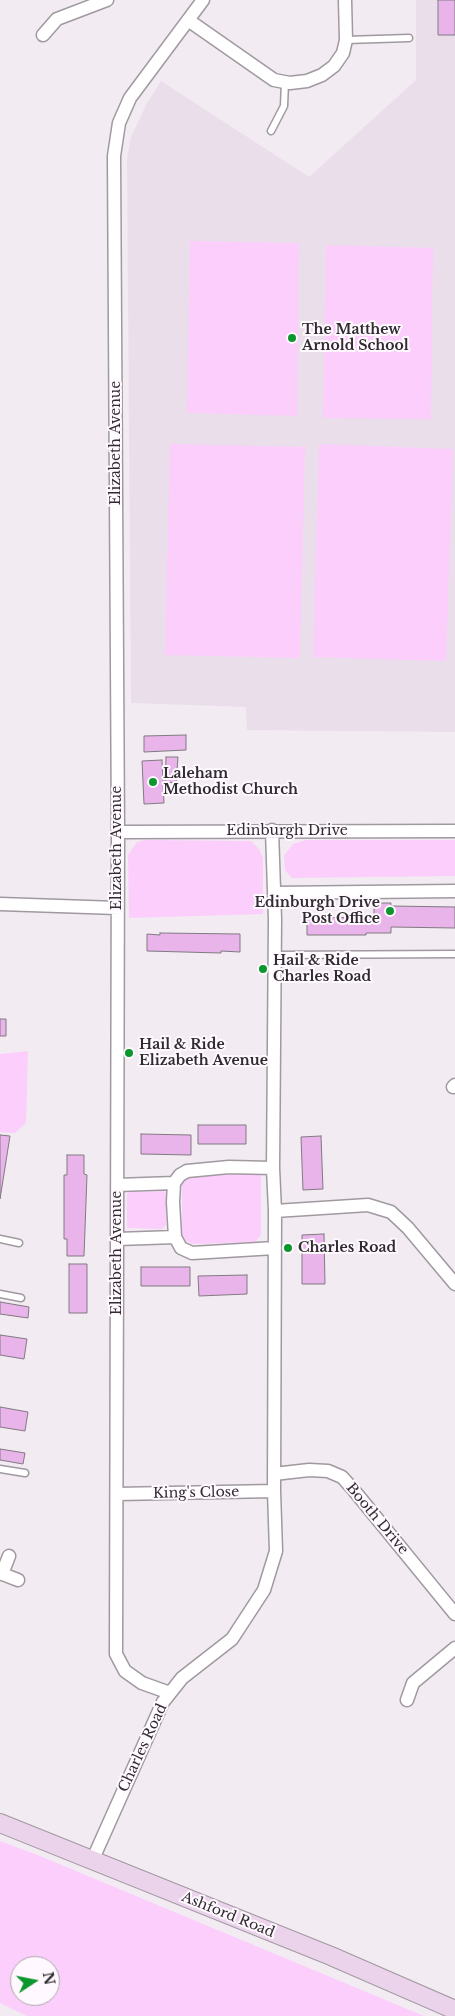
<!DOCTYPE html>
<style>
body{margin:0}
#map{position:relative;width:455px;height:2016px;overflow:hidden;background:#f2ebf2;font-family:"Libre Baskerville",serif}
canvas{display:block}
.north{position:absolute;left:10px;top:1956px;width:50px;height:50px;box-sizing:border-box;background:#fff9ff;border:1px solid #aca7ac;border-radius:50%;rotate:79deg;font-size:14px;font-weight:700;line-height:20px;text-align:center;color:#2f2c2f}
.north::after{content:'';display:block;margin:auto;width:18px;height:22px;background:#0b972e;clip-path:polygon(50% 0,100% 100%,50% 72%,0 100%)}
</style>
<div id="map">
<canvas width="455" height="2016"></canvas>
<div class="north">N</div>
</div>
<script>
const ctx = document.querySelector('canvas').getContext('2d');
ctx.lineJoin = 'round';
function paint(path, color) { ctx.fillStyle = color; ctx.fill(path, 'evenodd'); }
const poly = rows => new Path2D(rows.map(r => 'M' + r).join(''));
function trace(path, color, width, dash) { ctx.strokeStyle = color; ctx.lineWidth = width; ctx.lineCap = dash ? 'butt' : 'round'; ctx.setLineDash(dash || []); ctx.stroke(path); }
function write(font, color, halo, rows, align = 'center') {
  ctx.font = font + ' "Libre Baskerville",serif'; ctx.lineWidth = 4; ctx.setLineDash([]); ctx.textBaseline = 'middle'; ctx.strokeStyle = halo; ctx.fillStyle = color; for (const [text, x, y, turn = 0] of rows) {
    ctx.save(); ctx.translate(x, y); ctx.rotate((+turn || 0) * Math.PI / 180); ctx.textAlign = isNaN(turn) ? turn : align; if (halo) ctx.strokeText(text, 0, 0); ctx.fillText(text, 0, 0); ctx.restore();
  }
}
paint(poly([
 [416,0,455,0,455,732,247,730,246,707,131,703,127,159,131,137,147,103,161,81,309,177,416,80]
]), '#ebdeeb');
paint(poly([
 [190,241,299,243,297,416,187,413],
 [326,245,433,248,431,419,323,418],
 [170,444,305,447,300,658,165,655],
 [319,444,453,449,446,661,313,657],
 [145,840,251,841,259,849,263,858,263,914,129,918,128,855,137,842],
 [306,840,455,840,455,876,292,878,285,870,284,856,293,844],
 [28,1051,26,1123,15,1133,0,1132,0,1054],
 [261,1174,261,1235,255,1242,192,1244,186,1241,182,1235,182,1184,186,1179,193,1176],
 [163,1191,166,1193,166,1225,162,1229,127,1228,127,1194,130,1192],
 [0,1841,40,1856,424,2016,27,2016,0,2003],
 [20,1966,50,1966,50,1996,20,1996]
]), '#fbcefc');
const building = poly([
 [438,0,455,0,455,35,438,35,438,0],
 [186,735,186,750,144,752,144,736,186,735],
 [166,757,178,757,176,783,165,782,166,757],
 [162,760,164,803,144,804,142,761,162,760],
 [374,903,391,903,391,906,455,907,455,928,391,927,391,933,366,933,366,935,307,935,307,917,366,918,367,919,374,920,374,903],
 [160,933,240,934,240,952,221,951,221,953,147,951,147,934,160,935,160,933],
 [0,1019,6,1019,6,1036,0,1036,0,1019],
 [198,1125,246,1125,246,1144,198,1144,198,1125],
 [141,1134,191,1135,191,1155,141,1154,141,1134],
 [0,1135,10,1136,0,1199,0,1135],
 [321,1136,323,1189,303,1190,301,1137,321,1136],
 [67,1155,84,1155,84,1174,87,1175,84,1256,67,1256,67,1239,64,1239,64,1175,67,1175,67,1155],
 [324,1234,325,1284,302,1284,302,1235,324,1234],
 [69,1264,87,1264,87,1313,69,1313,69,1264],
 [141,1267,190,1267,190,1286,141,1286,141,1267],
 [247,1275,247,1294,199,1296,198,1276,247,1275],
 [0,1302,29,1307,28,1318,0,1314,0,1302],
 [0,1335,27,1339,24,1359,0,1355,0,1335],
 [0,1407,28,1412,25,1431,0,1427,0,1407],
 [0,1449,25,1453,23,1464,0,1460,0,1449]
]);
paint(building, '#e8b4ea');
trace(building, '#817a81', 1);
const lane = poly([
 [346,40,409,38],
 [271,131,284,106,285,82],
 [275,955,455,954],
 [0,1239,19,1243],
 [0,1294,21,1298],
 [0,1469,25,1473]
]);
const street = poly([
 [188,20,274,80,290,83,307,81,322,75,334,66,343,53,346,40,345,0],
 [43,35,57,19,107,0],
 [118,832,455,831],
 [274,893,455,891],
 [0,904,117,908],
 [453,1087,455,1085],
 [273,1168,229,1167,187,1171,180,1175,174,1183,173,1202,175,1237,181,1248,192,1253,275,1248],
 [117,1185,174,1183],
 [275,1211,368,1205,391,1212,408,1228,455,1284],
 [118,1239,175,1237],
 [274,1474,309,1470,328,1471,342,1477,352,1488,455,1614],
 [117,1494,274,1491],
 [0,1573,18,1580],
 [2,1574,9,1556],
 [170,1693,142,1683,125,1671,116,1654,118,832,114,156,119,123,130,98,203,0],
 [407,1700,413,1683,455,1648],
 [92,1861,163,1702,182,1678,232,1639,264,1590,276,1551,274,1491,275,1211,273,1168,275,920,272,830]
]);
const secondary = poly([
 [0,1823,331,1956,455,2010]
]);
trace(lane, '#a099a0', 9);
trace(street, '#a099a0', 15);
trace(secondary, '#a099a0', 20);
trace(lane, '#fff', 6);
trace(street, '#fff', 12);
trace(secondary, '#ebd3ec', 18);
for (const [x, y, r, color] of [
 [292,338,5,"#0b972e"],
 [153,782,5,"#0b972e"],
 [390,911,5,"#0b972e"],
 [263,969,5,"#0b972e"],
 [129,1053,5,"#0b972e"],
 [288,1248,5,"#0b972e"]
]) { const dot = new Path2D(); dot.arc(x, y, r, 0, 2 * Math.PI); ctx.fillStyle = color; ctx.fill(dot); trace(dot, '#fff9ff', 2); }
write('bold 14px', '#2f2c2f', '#fff9ff', [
 ["The Matthew",302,330],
 ["Arnold School",302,346],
 ["Laleham",163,774],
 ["Methodist Church",163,790],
 ["Edinburgh Drive",380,903,"right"],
 ["Post Office",380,919,"right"],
 ["Hail & Ride",273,961],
 ["Charles Road",273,977],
 ["Hail & Ride",139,1045],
 ["Elizabeth Avenue",139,1061],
 ["Charles Road",298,1248]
], 'left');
write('14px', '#2f2c2f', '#fff9ff', [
 ["Elizabeth Avenue",116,443,-90],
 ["Edinburgh Drive",287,831],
 ["Elizabeth Avenue",117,848,-90],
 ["Elizabeth Avenue",117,1253,-90],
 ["King's Close",196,1493,-1],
 ["Booth Drive",377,1519,50],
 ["Charles Road",143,1748,-65],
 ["Ashford Road",228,1915,22]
]);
</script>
